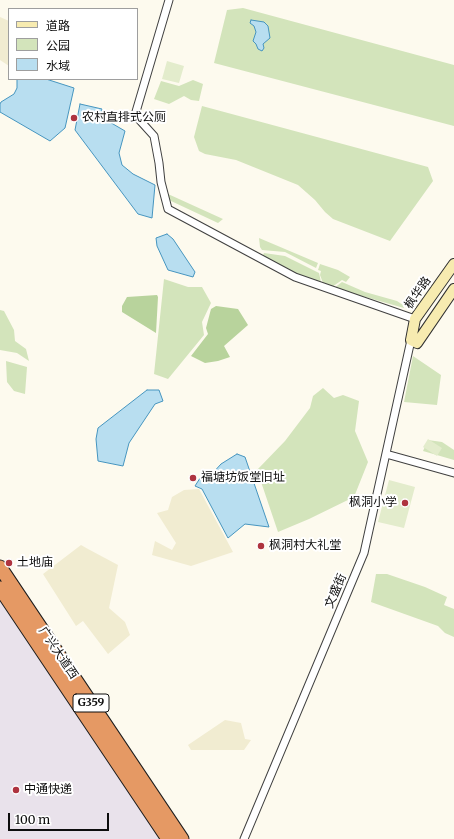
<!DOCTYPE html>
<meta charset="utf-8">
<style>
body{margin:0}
#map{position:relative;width:454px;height:839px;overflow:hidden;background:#fdfaee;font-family:Merriweather,"Noto Sans SC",serif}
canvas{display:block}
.legend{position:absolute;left:8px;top:8px;width:130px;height:72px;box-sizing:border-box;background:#fff;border:1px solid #9e9e9e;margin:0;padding:5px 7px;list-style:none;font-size:12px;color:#0d0d0d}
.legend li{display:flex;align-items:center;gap:8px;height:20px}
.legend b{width:20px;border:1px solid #9e9e9e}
.scale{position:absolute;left:8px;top:813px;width:101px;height:18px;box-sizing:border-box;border:2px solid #0d0d0d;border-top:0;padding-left:5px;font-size:12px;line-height:14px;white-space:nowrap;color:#0d0d0d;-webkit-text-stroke:3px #fff;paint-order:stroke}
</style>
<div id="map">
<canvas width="454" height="839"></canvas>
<ul class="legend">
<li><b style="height:5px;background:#f7ebb0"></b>道路</li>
<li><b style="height:11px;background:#d3e4bb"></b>公园</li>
<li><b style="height:11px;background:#b8def0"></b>水域</li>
</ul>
<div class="scale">100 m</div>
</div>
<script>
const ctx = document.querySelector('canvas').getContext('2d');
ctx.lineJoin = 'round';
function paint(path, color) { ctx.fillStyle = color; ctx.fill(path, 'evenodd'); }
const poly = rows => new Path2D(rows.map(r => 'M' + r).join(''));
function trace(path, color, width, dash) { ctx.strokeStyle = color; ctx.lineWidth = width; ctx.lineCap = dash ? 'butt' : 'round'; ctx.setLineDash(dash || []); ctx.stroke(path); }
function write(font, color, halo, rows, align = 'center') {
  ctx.font = font + ' Merriweather,"Noto Sans SC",serif'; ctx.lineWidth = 4; ctx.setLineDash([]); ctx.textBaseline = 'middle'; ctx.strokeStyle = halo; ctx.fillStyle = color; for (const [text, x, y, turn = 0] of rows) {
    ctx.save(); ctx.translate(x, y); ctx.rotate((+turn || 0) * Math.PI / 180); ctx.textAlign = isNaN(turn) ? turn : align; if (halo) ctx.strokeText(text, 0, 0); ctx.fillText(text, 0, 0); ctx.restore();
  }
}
paint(poly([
 [0,567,182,839,0,839]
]), '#e9e2eb');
paint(poly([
 [0,17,9,21,9,66,0,60],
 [199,489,233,552,191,566,152,555,155,541,172,550,176,543,157,513,168,510,172,497,184,490],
 [81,545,88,549,118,565,109,608,125,622,130,635,108,654,83,621,76,626,43,574],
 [225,720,241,723,245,739,251,740,244,750,191,750,188,745]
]), '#f1ecd1');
paint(poly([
 [243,8,454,65,454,126,214,63,227,10],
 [193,80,203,84,199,101,191,100,184,96,169,104,154,99,161,81,179,86],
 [202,106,428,167,433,181,390,241,333,219,325,212,315,200,298,185,236,160,205,154,199,151,194,137],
 [168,194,223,219,218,223,171,201,168,199],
 [259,238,318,263,316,268,285,252,262,250,260,247],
 [264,253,285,256,319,273,321,282,291,272,263,255],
 [320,264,338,270,350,277,346,282,342,280,332,287,323,283,320,275,321,271,318,270],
 [164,279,188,287,202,287,211,303,202,322,204,335,168,379,154,374],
 [342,282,365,292,397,301,403,305,404,308,334,288],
 [0,310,4,311,14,330,15,341,26,349,29,361,17,353,0,350],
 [413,356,441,375,437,405,404,402],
 [6,361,27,367,25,394,14,391,7,382],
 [323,388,334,398,343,395,359,401,355,431,368,462,354,497,309,519,278,532,257,470,285,441,310,408,313,396],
 [428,440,442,442,454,450,454,460,423,451],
 [376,574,387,574,425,587,447,597,444,605,454,609,454,637,445,633,438,626,371,602]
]), '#d3e4bb');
paint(poly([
 [157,295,158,297,156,333,122,312,122,306,127,297],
 [216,306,238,309,248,325,224,346,230,357,218,361,205,363,191,356,208,334,206,328,211,309]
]), '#b8d39c');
paint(poly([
 [167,61,184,66,179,83,162,79],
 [428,439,442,448,437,456,423,447],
 [389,480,415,487,404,528,378,522]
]), '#e3eccc');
const water = poly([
 [251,20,264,22,268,26,270,38,263,44,264,48,262,51,258,49,256,44,253,41,256,32,254,26,250,23,251,20],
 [17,79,46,79,74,88,65,128,50,141,0,112,0,104,1,102,14,94,17,88,17,79],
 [80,104,102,109,101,117,125,131,119,153,122,165,133,174,155,185,152,218,138,214,75,130,80,104],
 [167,234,173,239,195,272,193,277,168,270,157,246,156,238,167,234],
 [147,390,159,390,163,401,155,404,129,443,123,466,98,461,96,439,98,428,147,390],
 [237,454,245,457,269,527,245,524,228,538,202,489,195,486,202,475,211,475,221,464,237,454]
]);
paint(water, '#b8def0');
trace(water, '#4695bf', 1);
const street = poly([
 [169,0,135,115,154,136,159,163,161,182,168,209,295,277,415,319],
 [386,454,454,473],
 [244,839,364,553,411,340]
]);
const secondary = poly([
 [454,264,415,319,411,340,417,343,454,289]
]);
const highway = poly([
 [0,567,182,839],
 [0,588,168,839]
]);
trace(street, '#404040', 9);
trace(secondary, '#2f2f2f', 12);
trace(highway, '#1e1e1e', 15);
trace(street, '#fff', 7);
trace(secondary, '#f7ebb0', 10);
trace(highway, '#e59964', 13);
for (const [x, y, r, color] of [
 [74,118,4,"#ae333f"],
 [193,478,4,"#ae333f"],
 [405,503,4,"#ae333f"],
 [261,546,4,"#ae333f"],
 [9,563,4,"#ae333f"],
 [16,790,4,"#ae333f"]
]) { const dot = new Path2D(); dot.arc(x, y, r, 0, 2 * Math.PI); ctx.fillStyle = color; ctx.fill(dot); trace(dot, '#fff', 1.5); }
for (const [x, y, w] of [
 [91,703,36]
]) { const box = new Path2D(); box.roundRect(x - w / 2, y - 9, w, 18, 3); ctx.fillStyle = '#fff'; ctx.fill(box); trace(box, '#0d0d0d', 1); }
write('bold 11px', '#0d0d0d', null, [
 ["G359",91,703]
]);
write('12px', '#0d0d0d', '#fff', [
 ["农村直排式公厕",82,118],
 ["福塘坊饭堂旧址",201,478],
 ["枫洞小学",397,503,"right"],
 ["枫洞村大礼堂",269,546],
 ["土地庙",17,563],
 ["中通快递",24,790]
], 'left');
write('12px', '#0d0d0d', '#fff', [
 ["枫华路",418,293,-55],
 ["文盛街",336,591,-67],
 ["广兴大道西",58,653,56]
]);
</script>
